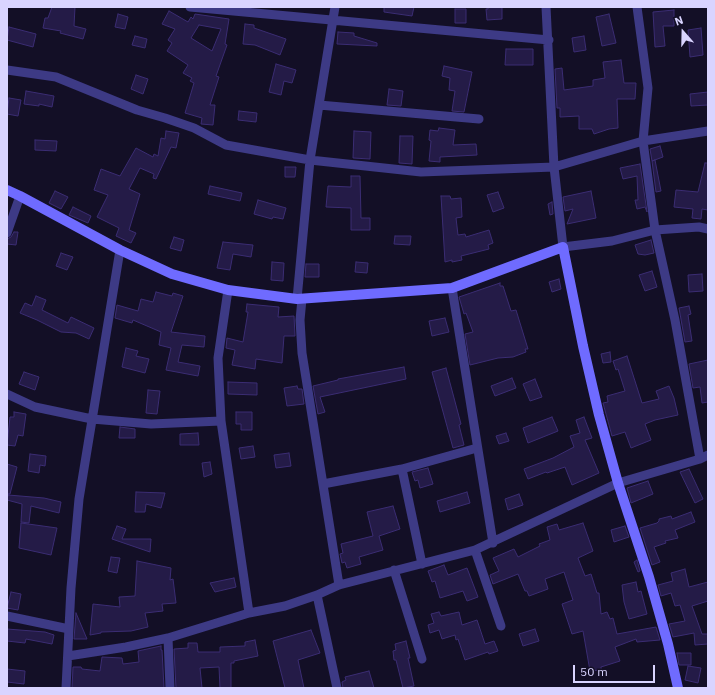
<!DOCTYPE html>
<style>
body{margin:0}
#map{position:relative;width:715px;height:695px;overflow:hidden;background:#130f26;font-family:"IBM Plex Sans",sans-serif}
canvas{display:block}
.frame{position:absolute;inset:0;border:8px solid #d9d4ff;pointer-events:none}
.north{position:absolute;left:663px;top:12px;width:40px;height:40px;-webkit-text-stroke:3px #130f26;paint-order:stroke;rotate:340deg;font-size:11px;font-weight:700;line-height:16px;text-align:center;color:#d9d4ff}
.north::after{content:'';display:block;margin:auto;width:14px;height:18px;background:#d9d4ff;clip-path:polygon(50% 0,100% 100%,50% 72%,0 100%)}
.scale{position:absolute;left:573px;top:665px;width:82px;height:18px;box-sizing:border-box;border:2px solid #d9d4ff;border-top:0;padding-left:5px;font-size:12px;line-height:14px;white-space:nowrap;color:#d9d4ff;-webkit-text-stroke:3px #130f26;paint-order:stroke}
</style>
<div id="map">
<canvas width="715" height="695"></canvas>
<div class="frame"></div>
<div class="north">N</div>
<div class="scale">50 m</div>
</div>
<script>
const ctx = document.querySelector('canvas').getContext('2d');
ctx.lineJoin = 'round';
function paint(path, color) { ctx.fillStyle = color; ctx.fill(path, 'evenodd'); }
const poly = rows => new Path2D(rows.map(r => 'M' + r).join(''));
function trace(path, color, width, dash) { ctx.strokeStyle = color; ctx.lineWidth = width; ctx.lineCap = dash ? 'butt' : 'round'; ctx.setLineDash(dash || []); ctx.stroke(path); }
const building = poly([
 [52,7,75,7,74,26,86,29,83,39,60,33,61,31,43,28,45,18,48,18,52,7],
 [384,7,414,7,412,16,384,12,384,7],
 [488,7,502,7,502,19,487,20,486,9,488,9,488,7],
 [455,9,466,9,466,23,455,23,455,9],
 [674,10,674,26,663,26,665,46,655,47,653,12,674,10],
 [169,11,188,22,191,17,193,19,195,14,229,19,225,44,227,45,216,76,219,77,210,105,215,105,213,125,201,124,202,118,185,113,194,83,190,81,192,78,183,73,188,65,167,51,172,43,168,40,175,29,162,24,169,11],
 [199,25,221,29,212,51,191,38,199,25],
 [118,14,128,17,125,29,115,27,118,14],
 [609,14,616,43,602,46,596,17,609,14],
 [245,24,254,25,254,28,286,39,280,55,255,45,243,44,245,24],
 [9,27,36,34,33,47,7,40,9,27],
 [701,28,703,55,690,57,688,30,701,28],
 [338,32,354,33,354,36,377,43,377,46,337,44,338,32],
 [135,36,147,39,145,48,132,45,135,36],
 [584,36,586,50,574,52,572,38,584,36],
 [506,49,533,49,533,65,505,65,506,49],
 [621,60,624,83,636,83,635,99,617,99,618,128,609,129,594,134,592,129,579,129,579,116,560,117,560,108,557,108,555,69,562,68,564,90,593,86,593,80,605,78,603,62,621,60],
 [276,64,296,70,292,83,284,81,281,95,269,92,276,64],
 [444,66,472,72,464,112,452,111,455,91,449,90,450,78,442,76,444,66],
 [136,75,148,79,143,94,131,89,136,75],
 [389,89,403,91,401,106,387,105,389,89],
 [26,91,54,96,52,107,39,104,39,106,24,104,26,91],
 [708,92,708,105,691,106,690,94,708,92],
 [9,98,21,100,18,116,7,114,9,98],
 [239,111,257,113,256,122,238,120,239,111],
 [439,128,455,130,453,145,476,144,477,155,440,157,440,162,429,161,431,141,429,140,430,130,438,131,439,128],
 [166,131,179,133,176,148,171,147,156,179,153,178,154,174,140,168,129,189,140,194,129,230,136,233,131,243,116,236,119,228,97,217,108,195,94,190,101,169,120,176,136,148,153,157,154,154,158,156,161,138,165,139,166,131],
 [354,131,371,132,370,159,353,158,354,131],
 [400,136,413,136,412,164,399,163,400,136],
 [35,140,57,141,56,151,35,150,35,140],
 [660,146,663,157,652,161,650,149,660,146],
 [655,160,661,191,656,192,652,161,655,160],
 [705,163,708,163,708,210,702,209,701,219,692,218,693,209,674,207,676,190,698,192,705,163],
 [640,164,647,212,645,207,637,209,635,200,638,200,637,176,623,179,620,168,640,164],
 [285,167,296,167,295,177,285,177,285,167],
 [351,176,360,176,361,218,370,218,370,230,351,230,351,208,326,207,328,186,351,187,351,176],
 [210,186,242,193,240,201,208,194,210,186],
 [55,191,68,197,61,209,49,203,55,191],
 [591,191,596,218,567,224,573,209,565,211,563,197,591,191],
 [498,192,504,208,493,212,487,195,498,192],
 [441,196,450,196,451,199,461,198,462,217,456,218,458,235,465,234,466,237,489,230,493,243,488,245,489,249,461,256,462,260,452,262,452,260,445,262,441,196],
 [258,200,286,208,283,219,273,217,272,219,254,214,258,200],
 [552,202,553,214,550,215,548,204,552,202],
 [73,207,91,216,88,223,69,215,73,207],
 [14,232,18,232,16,245,7,244,7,239,11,237,14,232],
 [395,236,411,236,410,245,394,244,395,236],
 [174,237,184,240,181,251,170,248,174,237],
 [651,240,654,253,645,255,638,254,635,245,651,240],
 [223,242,253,245,251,257,233,254,230,270,217,268,223,242],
 [61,253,73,257,67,270,56,266,61,253],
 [272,262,284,263,283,281,271,280,272,262],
 [356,262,368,263,367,273,355,272,356,262],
 [306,264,319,264,319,277,305,277,306,264],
 [652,271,657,287,645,291,639,275,652,271],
 [702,274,703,291,689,292,688,275,702,274],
 [559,279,561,289,552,292,549,282,559,279],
 [500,283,500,286,503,286,511,311,516,310,528,349,525,349,526,352,513,357,498,358,470,365,465,334,473,332,466,313,464,314,459,297,500,283],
 [156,292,172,296,173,293,183,296,171,332,205,336,204,347,182,345,178,362,200,366,198,376,166,370,171,348,159,345,161,332,133,320,132,323,115,318,117,305,138,311,141,299,153,302,156,292],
 [36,296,46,300,42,310,68,323,71,317,94,328,89,339,76,333,61,332,37,320,20,313,25,303,32,306,36,296],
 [247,304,279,307,278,317,294,316,295,336,284,336,282,363,256,359,255,369,232,365,235,350,226,348,227,338,243,342,248,312,246,312,247,304],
 [689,306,691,314,688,315,692,341,685,342,679,308,689,306],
 [445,318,449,332,432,336,429,321,445,318],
 [126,348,138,351,136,356,149,359,145,373,122,367,126,348],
 [610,352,611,362,603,363,601,354,610,352],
 [627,356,642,403,659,399,656,391,669,386,674,398,678,415,655,420,645,424,651,440,631,448,625,432,612,436,603,403,608,402,607,396,625,391,618,369,616,370,613,361,627,356],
 [708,360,708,402,702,403,700,387,693,388,689,364,708,360],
 [404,367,406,379,320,397,325,412,318,414,313,386,338,380,338,379,404,367],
 [446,368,461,424,459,425,464,445,453,448,432,372,446,368],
 [24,372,39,377,35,390,19,384,24,372],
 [512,378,516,388,495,396,491,386,512,378],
 [535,379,542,397,530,401,523,384,535,379],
 [228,382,257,383,257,395,228,394,228,382],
 [297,386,298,389,302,389,304,404,287,406,284,388,297,386],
 [148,390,160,391,157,414,146,413,148,390],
 [14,412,26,414,23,436,18,435,15,446,7,445,10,417,14,417,14,412],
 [236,412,252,412,252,430,241,430,241,424,236,424,236,412],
 [552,417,558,431,528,443,523,428,552,417],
 [584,417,592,438,585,440,599,473,572,485,565,467,547,473,546,472,528,479,524,469,553,458,574,447,570,436,580,433,576,420,584,417],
 [120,427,135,429,135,438,119,438,120,427],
 [198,433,199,445,180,445,180,434,198,433],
 [506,433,509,441,499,444,496,436,506,433],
 [253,446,255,457,241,459,239,448,253,446],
 [289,453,291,466,276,468,274,455,289,453],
 [30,454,46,456,45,466,40,465,39,473,28,471,30,454],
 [210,462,212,474,204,477,202,463,210,462],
 [7,464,17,467,10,494,7,494,7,464],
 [428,468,433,484,420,488,418,480,415,481,412,472,428,468],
 [689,469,703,499,695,503,680,472,689,469],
 [648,481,653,494,631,503,627,488,648,481],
 [136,492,165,493,161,508,146,504,145,512,135,512,136,492],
 [467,492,470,503,440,512,437,501,467,492],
 [519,494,523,505,508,510,505,499,519,494],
 [8,495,44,498,61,502,59,513,31,506,29,523,21,522,22,504,7,500,8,495],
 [393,506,400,529,379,536,383,550,359,557,361,564,347,568,345,562,342,563,340,554,343,553,341,544,373,536,367,512,393,506],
 [691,512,695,522,675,530,678,538,665,541,666,543,654,547,660,562,652,565,640,528,657,523,659,521,659,519,671,516,672,519,691,512],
 [21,523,57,528,51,555,19,548,21,523],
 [583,523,593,551,578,558,585,576,591,574,597,593,599,593,601,614,607,612,610,619,613,618,617,634,656,627,660,640,637,642,636,639,615,647,620,661,601,667,601,670,590,671,583,631,572,634,562,604,573,600,564,572,545,579,548,589,529,596,527,591,525,591,518,574,493,584,490,575,499,571,493,558,514,549,518,557,540,546,539,544,550,540,547,527,557,524,559,530,583,523],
 [117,526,126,529,122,539,151,539,150,552,112,539,117,526],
 [625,526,629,537,614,542,611,530,625,526],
 [111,557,120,558,117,573,108,571,111,557],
 [637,560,640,571,638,572,634,562,637,560],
 [137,561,171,568,170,580,173,579,176,603,162,604,163,611,145,613,148,627,131,631,101,632,101,633,90,635,93,604,120,607,119,597,135,596,137,561],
 [444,565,448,575,467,568,478,597,467,601,463,591,440,598,435,581,432,582,428,571,444,565],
 [685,569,689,587,708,582,708,601,692,606,702,634,708,634,708,644,695,645,694,633,673,637,669,624,685,621,680,605,675,606,671,593,661,596,658,585,673,581,671,573,685,569],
 [234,578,236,587,215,592,210,583,234,578],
 [636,582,638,592,641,591,647,614,629,619,624,602,622,585,636,582],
 [11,592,21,594,18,610,7,608,11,592],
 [439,612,441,616,459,612,462,625,477,620,485,644,494,641,498,651,489,654,488,652,465,660,458,639,456,640,455,635,442,639,439,630,430,633,428,625,434,623,431,614,439,612],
 [76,613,87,639,74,639,76,613],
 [7,629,45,632,54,635,52,644,26,639,25,643,7,641,7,629],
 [535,629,539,641,523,646,519,634,535,629],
 [311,630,320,653,298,660,304,688,285,688,273,641,311,630],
 [255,640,258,656,234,661,234,663,231,663,231,688,220,688,219,667,200,668,202,688,176,688,174,649,188,648,188,643,197,643,198,652,220,652,220,647,245,646,245,642,255,640],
 [406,641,410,658,408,658,414,686,403,688,396,660,394,660,393,651,396,650,395,644,406,641],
 [161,646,161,650,162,650,164,688,72,688,73,667,81,667,82,669,100,671,102,657,122,658,123,664,139,662,138,651,161,646],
 [677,653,691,653,691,665,679,665,677,653],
 [688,666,701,668,698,683,685,680,688,666],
 [7,669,25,671,24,684,7,682,7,669],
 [369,671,374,688,343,688,342,682,346,680,345,677,369,671]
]);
paint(building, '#241b47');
trace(building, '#3b2d73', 1);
trace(poly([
 [190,7,549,40],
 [546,7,554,167,563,247,612,241,655,230,699,227,708,229],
 [637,7,648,88,643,141,655,230,675,320,700,459],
 [7,70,56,77,137,110,165,118,194,128,226,145,310,160,421,172,554,167,643,141,708,131],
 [319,105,479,119],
 [7,233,20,196],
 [452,288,493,543],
 [228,290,218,358,221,421,249,613],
 [297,299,310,160,335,7],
 [302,299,300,320,302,353,339,585],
 [7,394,35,407,92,419,151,424,221,421],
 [402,469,422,564],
 [323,484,402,469,477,448],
 [475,550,501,626],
 [394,570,422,659],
 [317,595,337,688],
 [7,616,69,629],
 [168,638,170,688],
 [68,656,126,647,168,638,249,613,285,606,317,595,339,585,475,550,618,483,700,459,708,455],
 [66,688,71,588,79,499,120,250]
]), '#3d3a85', 9);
trace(poly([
 [7,190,20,196,120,250,172,274,228,290,297,299,452,288,563,247,583,346,599,415,618,483,649,577,668,644,678,688]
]), '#6f6bff', 10);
</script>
